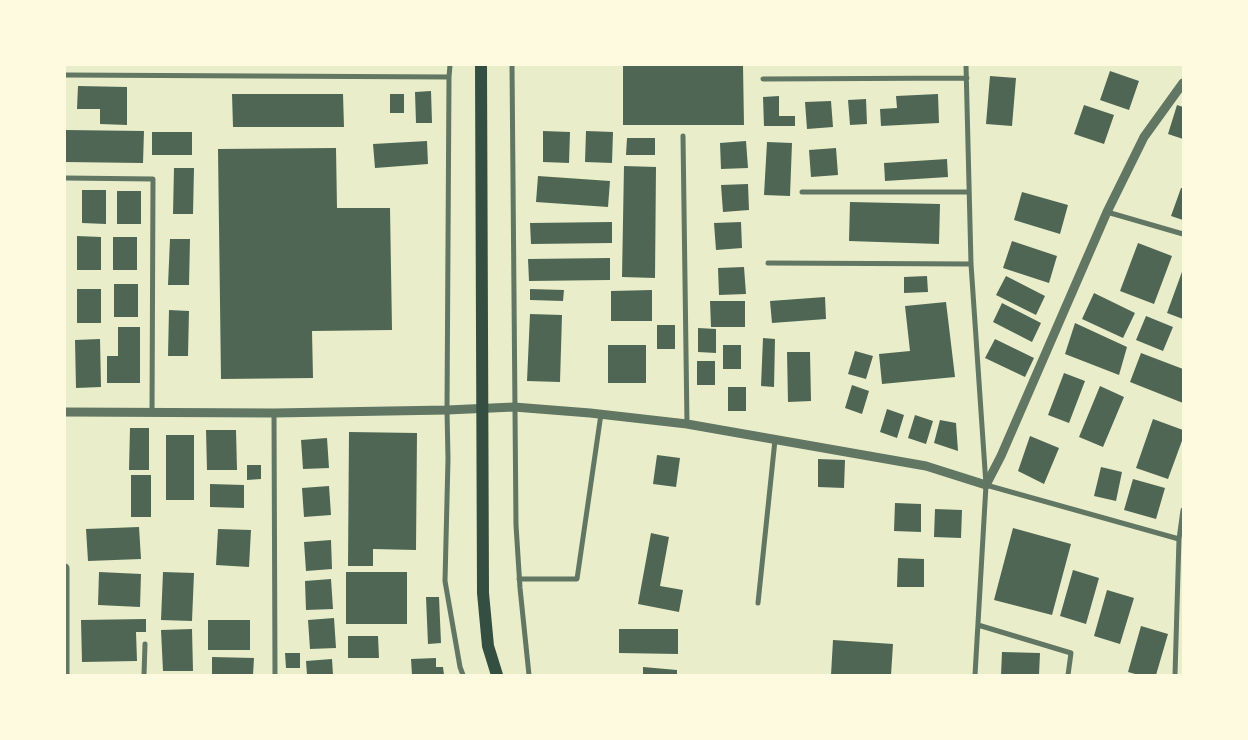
<!DOCTYPE html>
<style>
body{margin:0}
#map{position:relative;width:1248px;height:740px;overflow:hidden;background:#e9edc9;font-family:Jost,sans-serif}
canvas{display:block}
.frame{position:absolute;inset:0;border:66px solid #fefae0;pointer-events:none}
</style>
<div id="map">
<canvas width="1248" height="740"></canvas>
<div class="frame"></div>
</div>
<script>
const ctx = document.querySelector('canvas').getContext('2d');
ctx.lineJoin = 'round';
function paint(path, color) { ctx.fillStyle = color; ctx.fill(path, 'evenodd'); }
const poly = rows => new Path2D(rows.map(r => 'M' + r).join(''));
function trace(path, color, width, dash) { ctx.strokeStyle = color; ctx.lineWidth = width; ctx.lineCap = dash ? 'butt' : 'round'; ctx.setLineDash(dash || []); ctx.stroke(path); }
paint(poly([
 [623,65,743,65,744,125,623,125],
 [1110,71,1139,81,1129,110,1100,100],
 [990,76,1016,78,1012,126,986,124],
 [78,86,127,87,127,125,100,124,100,109,77,109],
 [431,91,432,123,416,123,415,92],
 [232,94,343,94,344,127,233,127],
 [390,94,404,94,404,113,390,113],
 [938,94,939,123,881,126,880,109,897,108,896,96],
 [779,96,779,116,795,116,795,126,764,126,763,97],
 [866,99,867,124,850,125,848,100],
 [831,101,833,127,807,129,805,102],
 [1084,105,1114,115,1104,144,1074,134],
 [1177,105,1183,107,1183,139,1168,134],
 [65,130,144,131,143,163,65,162],
 [543,131,570,132,569,163,543,162],
 [586,131,613,132,612,163,585,162],
 [152,132,192,132,192,155,152,155],
 [627,138,655,138,655,155,626,155],
 [427,141,428,164,375,168,373,144],
 [746,141,748,168,721,169,720,143],
 [767,142,792,143,790,196,764,195],
 [336,148,337,208,390,208,392,330,312,331,313,378,221,379,218,149],
 [836,148,838,175,811,177,809,150],
 [947,159,948,177,885,181,884,163],
 [624,166,656,167,655,278,622,277],
 [174,168,194,168,193,214,173,214],
 [538,176,610,181,608,207,536,202],
 [748,184,749,210,723,212,721,185],
 [1181,188,1183,188,1183,220,1171,216],
 [82,190,106,190,106,224,82,223],
 [117,191,141,191,141,224,117,224],
 [1022,192,1068,205,1060,234,1014,220],
 [850,202,940,204,939,244,849,241],
 [612,222,612,243,531,244,530,223],
 [741,222,742,248,716,250,714,223],
 [77,236,101,237,101,270,77,270],
 [113,237,137,237,137,270,113,270],
 [170,239,190,239,189,285,168,285],
 [1012,241,1057,256,1049,283,1003,268],
 [1138,243,1172,256,1154,304,1120,291],
 [610,258,610,280,529,281,528,259],
 [744,267,746,294,719,295,718,268],
 [1183,269,1183,319,1167,313],
 [927,276,928,292,904,293,904,277],
 [1006,276,1045,296,1036,315,996,295],
 [114,284,138,284,138,317,114,317],
 [77,289,101,289,101,323,77,323],
 [530,289,564,290,563,301,530,300],
 [652,290,652,321,611,321,611,291],
 [1094,293,1135,313,1123,338,1082,319],
 [825,297,826,319,772,323,770,301],
 [710,301,745,301,745,327,711,327],
 [946,302,955,377,882,384,879,354,910,351,905,306],
 [1002,303,1041,323,1032,342,993,322],
 [169,310,189,311,188,356,168,356],
 [530,314,562,315,560,382,527,381],
 [1146,316,1173,327,1163,351,1136,340],
 [1075,323,1127,347,1119,375,1065,354],
 [657,325,675,325,675,349,657,349],
 [118,327,140,327,140,383,107,383,107,356,118,356],
 [698,328,716,329,716,353,698,352],
 [763,338,775,339,774,387,761,386],
 [100,339,101,387,76,388,75,340],
 [995,339,1034,358,1025,377,985,358],
 [608,345,646,345,646,383,608,383],
 [723,345,741,345,741,369,723,369],
 [855,351,873,356,866,379,848,374],
 [787,352,810,352,811,401,788,402],
 [1141,353,1183,369,1183,403,1130,382],
 [697,361,715,361,715,385,697,385],
 [1064,373,1085,381,1069,423,1048,415],
 [852,385,869,391,862,414,845,408],
 [1100,386,1124,397,1103,447,1079,437],
 [728,387,746,387,746,411,728,411],
 [887,409,904,415,897,438,880,432],
 [915,415,933,421,926,444,908,438],
 [1153,419,1183,430,1183,438,1168,479,1136,468],
 [940,420,956,423,958,451,934,443],
 [130,428,149,428,149,470,129,470],
 [206,430,236,430,237,470,207,470],
 [349,432,417,433,416,550,373,549,373,566,348,566],
 [166,435,194,435,194,500,166,500],
 [1030,436,1059,448,1044,484,1018,471],
 [327,438,329,468,303,469,301,440],
 [657,455,680,458,676,487,653,484],
 [818,459,845,460,844,488,818,487],
 [247,465,261,465,261,479,247,480],
 [1101,467,1122,472,1116,501,1094,496],
 [131,475,151,475,151,517,131,517],
 [1133,479,1165,488,1156,519,1124,510],
 [210,484,244,485,244,508,210,507],
 [329,486,331,515,304,517,302,488],
 [895,503,921,504,921,532,894,531],
 [935,509,962,510,961,538,934,537],
 [139,527,141,559,88,561,86,529],
 [1013,528,1071,544,1052,615,994,600],
 [218,529,251,530,249,567,216,565],
 [651,533,669,537,660,586,683,590,679,612,638,604],
 [331,540,332,569,306,571,304,542],
 [898,558,924,559,924,587,897,587],
 [1073,570,1099,578,1086,624,1060,616],
 [99,572,141,574,140,607,98,605],
 [163,572,194,573,192,621,161,620],
 [346,572,407,572,407,624,346,624],
 [331,579,333,609,306,610,305,581],
 [1107,590,1134,598,1120,644,1094,636],
 [426,597,439,597,441,643,428,644],
 [334,618,336,648,310,649,308,620],
 [146,619,146,632,136,632,137,661,82,662,81,620],
 [208,620,250,620,250,650,208,650],
 [1141,626,1168,634,1156,675,1139,675,1128,672],
 [192,629,193,671,163,671,161,630],
 [619,629,678,629,678,654,619,653],
 [348,636,378,636,379,658,348,658],
 [833,640,893,644,891,675,831,675],
 [1002,652,1040,653,1039,675,1001,675],
 [285,653,300,653,300,668,286,668],
 [212,657,254,658,253,675,212,675],
 [436,658,436,667,443,667,444,675,412,675,411,659],
 [332,659,333,675,307,675,306,661],
 [643,667,677,670,677,675,643,675]
]), '#4f6655');
trace(poly([
 [450,65,449,77,447,410,448,459,445,581,460,667,463,675],
 [512,65,516,525,520,588,529,675],
 [966,65,971,264,986,485,975,675],
 [65,75,449,77],
 [763,79,967,78],
 [683,136,687,424],
 [65,178,153,179,152,413],
 [802,192,969,192],
 [1107,212,1183,234],
 [768,263,971,264],
 [274,413,275,675],
 [986,485,1179,539],
 [519,579,577,579,601,414],
 [758,603,775,440],
 [978,625,1071,653,1068,675],
 [144,675,145,644],
 [1175,675,1179,539,1183,510]
]), '#617663', 5);
trace(poly([
 [65,412,274,413,447,410,514,407,590,413,687,424,926,466,986,485,1001,456,1107,212,1144,137,1183,83],
 [65,568,65,675]
]), '#617663', 9);
trace(poly([
 [481,65,483,593,488,646,497,675]
]), '#344e41', 12);
</script>
